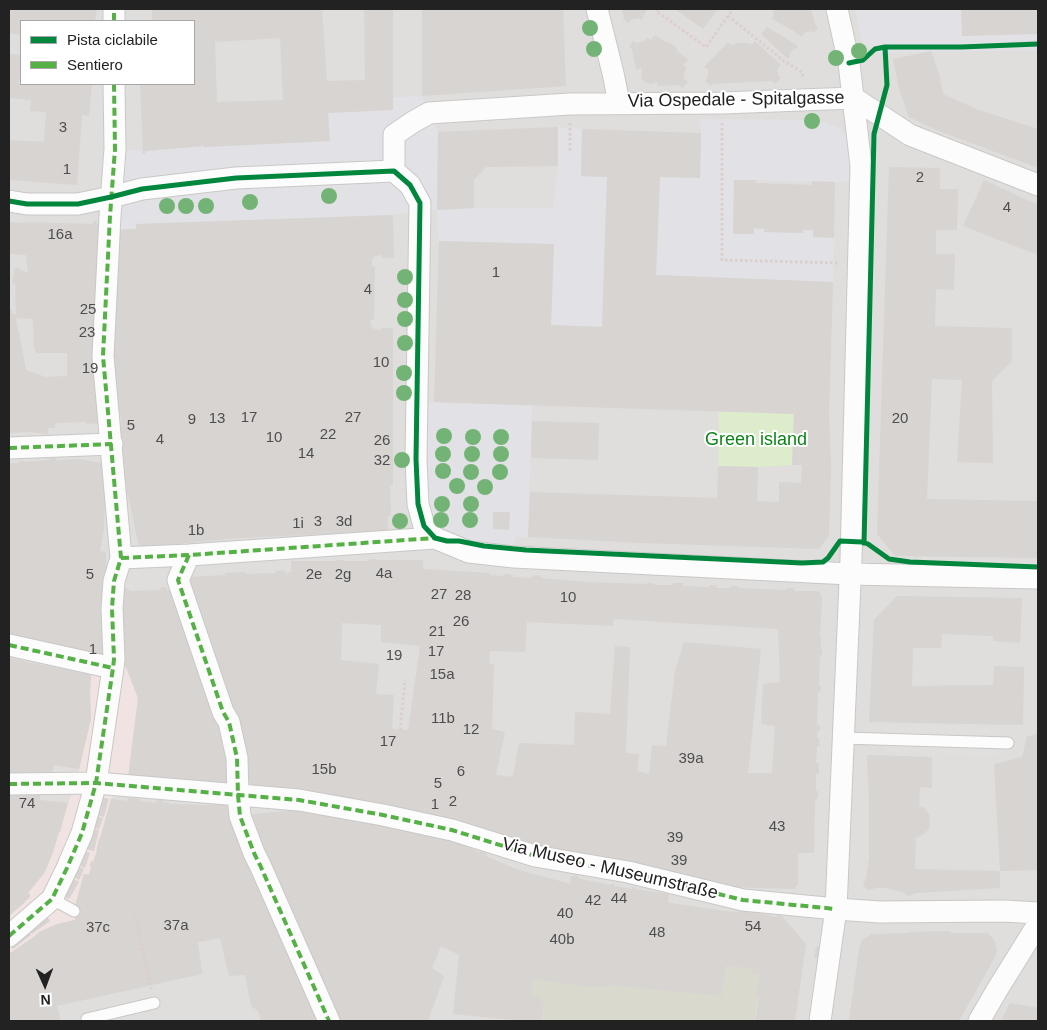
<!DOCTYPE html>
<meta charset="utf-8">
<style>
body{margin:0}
#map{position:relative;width:1047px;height:1030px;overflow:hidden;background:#f0eeeb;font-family:Arial,sans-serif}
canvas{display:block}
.frame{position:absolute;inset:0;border:10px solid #222;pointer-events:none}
.legend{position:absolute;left:20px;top:20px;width:175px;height:65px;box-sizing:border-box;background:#fff;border:1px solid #a7a7a7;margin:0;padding:6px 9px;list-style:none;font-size:15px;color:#222}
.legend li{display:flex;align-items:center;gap:10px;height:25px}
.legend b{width:25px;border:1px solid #a7a7a7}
.north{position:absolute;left:20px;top:960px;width:50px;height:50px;-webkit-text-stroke:4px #fff;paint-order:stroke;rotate:178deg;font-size:14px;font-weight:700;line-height:20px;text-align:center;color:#222}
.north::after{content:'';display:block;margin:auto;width:18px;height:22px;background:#222;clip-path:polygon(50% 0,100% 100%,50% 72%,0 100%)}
</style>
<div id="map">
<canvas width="1047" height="1030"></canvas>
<div class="frame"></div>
<ul class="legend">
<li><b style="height:6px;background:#00873e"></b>Pista ciclabile</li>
<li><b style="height:6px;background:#55b145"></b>Sentiero</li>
</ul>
<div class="north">N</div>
</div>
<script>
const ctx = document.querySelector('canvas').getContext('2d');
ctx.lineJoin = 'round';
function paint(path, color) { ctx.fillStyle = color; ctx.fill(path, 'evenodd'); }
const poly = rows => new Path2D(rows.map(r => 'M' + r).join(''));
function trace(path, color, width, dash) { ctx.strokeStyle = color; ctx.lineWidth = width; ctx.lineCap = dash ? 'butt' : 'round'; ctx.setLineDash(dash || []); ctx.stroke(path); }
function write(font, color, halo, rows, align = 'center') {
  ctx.font = font + ' Arial,sans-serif'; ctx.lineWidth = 4; ctx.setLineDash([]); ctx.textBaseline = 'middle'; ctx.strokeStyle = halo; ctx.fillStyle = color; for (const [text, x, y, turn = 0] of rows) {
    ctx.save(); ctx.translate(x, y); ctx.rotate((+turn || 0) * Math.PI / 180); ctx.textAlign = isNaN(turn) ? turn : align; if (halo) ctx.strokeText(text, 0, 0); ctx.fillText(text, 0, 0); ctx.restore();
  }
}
paint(poly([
 [9,9,1038,9,1038,1021,9,1021],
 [21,21,194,21,194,84,21,84]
]), '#dfdedc');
paint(poly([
 [124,660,138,698,128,778,120,784,111,799,100,838,99,839,96,854,93,862,91,862,90,866,91,867,89,874,83,874,73,913,75,920,57,924,39,932,35,936,9,954,9,916,25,902,26,900,28,899,30,897,28,893,45,872,53,852,59,832,60,831,68,803,76,783,91,719,90,692,91,675,101,665]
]), '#f1e3e1');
paint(poly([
 [665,902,732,912,726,966,753,969,760,975,755,997,758,998,754,1021,542,1021,544,1003,540,997,531,996,533,979,589,987,607,987,608,985,657,989]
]), '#d9d9cd');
paint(poly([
 [719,411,794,414,792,465,758,467,718,466]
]), '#ddeccb');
paint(poly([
 [886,724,1001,729,998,757,886,752]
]), '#e0dfde');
paint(poly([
 [855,9,961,9,962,35,1038,34,1038,50,879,53,863,47],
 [422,96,438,132,437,210,474,208,553,208,558,166,558,127,582,129,581,176,607,177,602,327,551,325,554,245,439,241,437,210,420,210,393,215,136,224,136,229,117,230,115,149,143,151,142,152,144,154,146,151,204,146,205,148,206,147,329,141,328,113,393,110,393,97],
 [700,119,800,120,824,122,840,128,849,140,852,182,734,180,733,233,754,234,754,228,764,229,764,232,803,233,803,230,813,230,813,237,834,238,833,282,656,275,660,177,699,178,701,133],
 [416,402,532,406,528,537,515,537,514,557,424,526]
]), '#e2e1e5');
paint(poly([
 [9,9,97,9,95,21,21,21,21,35,9,33],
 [152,9,322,9,327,81,365,80,364,9,393,9,393,110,328,113,330,141,206,147,204,148,204,146,146,151,144,154,142,152,143,151,140,84,194,84,194,21,152,21],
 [280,38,283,100,217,102,215,42],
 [422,9,563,9,566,86,422,96],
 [622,9,647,9,642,20,638,18,631,20,629,23,623,19,624,17],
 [675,9,718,9,703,29],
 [772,9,811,9,815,24,818,27,814,33,811,31,804,33,802,37,794,32,794,31,772,19,774,15],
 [961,9,1038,9,1038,34,962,36],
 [767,27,797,45,798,47,796,49,795,48,792,51,789,55,791,56,789,58,787,58,761,34],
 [655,35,667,43,668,42,677,48,676,50,688,60,683,65,687,69,684,72,684,79,688,82,682,88,679,85,657,86,658,83,656,82,652,84,646,83,641,78,642,69,641,68,636,70,632,49,629,47,633,41,636,43,644,41,647,38,651,40],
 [755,41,781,65,778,68,778,75,781,78,775,84,772,81,712,84,711,86,705,81,708,77,708,70,704,67,728,42,731,45,735,45,735,43,748,43,748,44,753,44],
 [931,51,939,74,943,94,976,109,1038,129,1038,168,936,130,909,117,900,92,893,59],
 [9,54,21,55,19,84,92,84,89,116,82,115,77,185,9,180,9,140,44,142,46,112,30,111,31,100,9,98],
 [558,127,558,166,486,167,474,180,474,208,437,210,438,132],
 [582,129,701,133,700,178,660,177,656,275,833,282,829,415,831,466,829,536,819,549,641,543,528,537,530,492,717,498,718,466,758,467,757,501,779,502,779,482,801,483,802,465,792,465,794,414,434,402,439,241,554,244,551,325,602,327,607,177,581,176],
 [889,167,940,168,940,189,958,189,957,230,936,230,936,254,955,254,954,290,936,289,935,326,1012,328,1012,361,992,381,993,463,957,462,962,380,932,379,927,499,1038,501,1038,558,895,556,877,534],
 [734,180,756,180,755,183,812,185,812,181,835,182,834,238,813,237,813,230,803,230,803,233,764,232,764,229,754,228,754,234,733,234],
 [984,180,1038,205,1038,255,963,226],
 [393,215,394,258,382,258,382,255,375,256,372,260,372,266,375,267,374,319,370,320,371,326,374,329,381,330,381,328,393,328,393,485,390,485,391,516,388,516,388,531,241,538,141,547,138,543,128,494,125,495,124,492,127,490,124,473,122,472,121,469,124,468,121,431,118,431,118,429,121,428,121,418,119,410,117,411,116,406,119,405,113,371,117,230,136,229,136,224],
 [95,221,101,227,98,229,100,260,102,423,86,424,86,422,55,423,55,428,48,428,48,434,29,432,9,433,9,310,12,310,12,314,16,314,15,284,12,282,15,267,28,273,26,255,9,254,9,222,25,223,26,222,92,224],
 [16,318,33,319,34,349,37,353,67,353,67,376,46,377,26,370],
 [532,421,599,423,598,460,531,458],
 [49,458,55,458,56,460,79,459,103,463,106,485,104,487,105,502,104,529,100,551,106,552,106,567,107,567,102,620,102,664,9,638,9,463,19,463,20,461,23,460,24,462,49,460],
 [493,512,510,512,509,530,493,529],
 [370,559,376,559,377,560,423,560,423,569,490,573,490,575,503,576,505,574,511,574,512,577,532,578,534,575,540,576,542,578,587,582,645,584,648,583,653,583,655,585,673,585,673,583,683,583,683,586,709,587,710,585,716,585,717,588,730,588,731,586,738,586,739,588,785,590,788,588,793,588,795,591,817,591,820,592,821,595,822,599,820,637,821,637,821,648,822,650,822,654,820,656,819,685,821,687,821,691,818,693,817,724,820,726,820,730,817,732,817,738,819,738,820,746,817,746,816,763,819,763,819,774,816,774,816,791,818,791,818,799,815,799,814,853,798,853,798,884,794,889,726,887,659,870,554,848,552,855,524,848,527,841,453,819,243,789,238,714,229,715,189,583,191,583,191,577,225,575,225,573,246,572,246,574,275,573,275,571,285,570,285,573,291,572,291,561,336,561,337,560,343,560,344,561,368,561],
 [614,619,778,629,780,682,763,684,761,724,775,726,772,773,748,773,761,649,684,642,675,671,666,746,652,745,649,774,637,771,639,754,626,753,630,647,615,646,610,714,575,712,574,745,519,743,513,777,496,775,505,732,492,729,494,664,489,664,490,651,525,652,527,622,613,626],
 [342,623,381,625,381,642,420,646,408,730,392,729,394,695,376,694,379,664,341,660],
 [161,587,166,587,167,590,171,590,215,719,222,718,229,783,128,778,138,698,119,650,124,588,127,588,130,591,160,590],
 [897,596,1022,598,1020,643,993,641,993,636,942,634,941,648,913,648,912,686,993,685,994,666,1024,667,1023,725,869,722,874,620],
 [9,658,91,675,90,692,91,719,79,769,54,765,51,775,9,774],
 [1038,733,1038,870,1000,871,994,764,1022,757,1027,736,1034,735],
 [867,755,932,757,932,788,920,787,919,806,924,808,930,816,929,829,925,833,921,836,916,837,915,869,1000,871,1000,888,915,893,909,896,903,892,886,888,876,888,869,890,865,888,863,883,866,879,869,858,869,799],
 [9,791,40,791,40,800,68,803,60,832,59,832,53,852,45,872,28,893,30,894,30,897,28,899,26,900,25,902,9,916],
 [94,795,109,799,104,817,89,813],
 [128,798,139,799,139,801,155,803,158,800,162,800,165,803,167,802,170,804,204,805,224,804,227,806,228,809,321,1021,261,1021,258,1011,251,1006,245,975,229,976,220,938,198,942,202,974,57,1006,61,1021,9,1021,9,954,35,936,39,932,57,924,75,920,74,911,84,874,89,875,91,867,90,866,91,861,93,862,96,854,99,838,100,838,111,799,128,801],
 [292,810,395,828,444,839,456,842,480,853,481,851,487,854,486,856,519,870,571,884,570,879,572,876,577,875,580,879,611,885,612,884,614,884,614,886,632,889,632,887,635,887,635,889,669,894,668,903,732,912,747,911,754,912,755,911,758,911,758,913,776,917,780,914,806,944,795,1021,755,1021,759,998,755,997,760,975,752,974,753,969,726,966,721,996,608,985,608,987,588,987,533,979,531,996,540,997,544,1003,542,1021,514,1021,514,1020,453,1014,459,955,441,946,432,968,444,976,428,1021,339,1021,248,815],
 [91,814,103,818,99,829,88,826],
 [86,827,99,830,94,851,81,848],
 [81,850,90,853,85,868,76,864],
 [75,865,84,869,79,880,70,875],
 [68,876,79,882,69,899,58,893],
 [46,915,50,921,32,934,28,928],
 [26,929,31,935,13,949,9,943],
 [951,931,951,933,987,933,993,938,995,942,997,950,995,957,959,1021,849,1021,859,948,862,940,872,934,910,933,910,932],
 [816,946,824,948,822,959,814,958],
 [1010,1003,1038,1008,1038,1021,1001,1021]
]), '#d7d4d2');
const lane = poly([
 [843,738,1008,743],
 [52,899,74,911],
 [87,1021,87,1019,154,1003]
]);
const street = poly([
 [597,9,613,73,619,103],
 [114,21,114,9],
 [854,98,910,135,1038,185],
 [394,171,394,135,413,122,429,113,570,104,722,103,854,98],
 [9,201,27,204,78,204,111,197,142,189,236,178,394,171,410,185,420,203,416,459,418,504,424,526,435,538],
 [9,448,112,444],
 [189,555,178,580,223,712,229,722,237,758,238,795,240,816,254,853,260,865,329,1021],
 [121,558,189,555,435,538,469,552,514,557,850,574,1038,578],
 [9,645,113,668],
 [9,784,96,783,299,800,383,815,452,830,535,856,628,872,743,900,836,909,880,912,1004,911,1038,913],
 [9,936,52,899,67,868,82,833,96,783,113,668,114,659,112,608,114,581,121,558,103,356,110,216,115,149,114,84],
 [820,1021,836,909,851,559,861,166,849,63,837,9],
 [979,1021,997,990,1038,924]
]);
trace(lane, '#c9c8c7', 13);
trace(street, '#c9c8c7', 23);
trace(poly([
 [658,9,656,11,706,47,733,9],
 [728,16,784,61,802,72,803,79],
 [570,123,570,152],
 [722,123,722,260,839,263],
 [400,730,405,680],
 [135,914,151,989]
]), '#dccecd', 3, [2.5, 2.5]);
trace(lane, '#fdfcfc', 11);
trace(street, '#fdfcfc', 21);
trace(poly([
 [114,21,114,9],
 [9,448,112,444],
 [189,555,178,580,223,712,229,722,237,758,238,795,240,816,254,853,260,865,329,1021],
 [121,558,189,555,435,538],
 [9,645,113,668],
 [9,784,96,783,299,800,383,815,452,830,535,856,628,872,743,900,836,909],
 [9,936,52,899,67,868,82,833,96,783,113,668,114,659,112,608,114,581,121,558,103,356,110,216,115,149,114,84]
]), '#55b145', 4, [8, 4]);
trace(poly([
 [849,63,863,60,875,49,885,47,961,47,1038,44],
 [9,201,27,204,78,204,111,197,142,189,236,178,394,171,410,185,420,203,416,459,418,504,424,526,435,538,447,541,459,541,484,546,526,550,802,563,823,562,828,558,840,541,862,542,868,544,889,559,910,562,1038,567],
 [864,543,874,134,887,85,885,47]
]), '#00873e', 5);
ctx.fillStyle = '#73b476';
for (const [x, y] of [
 [590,28],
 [594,49],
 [859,51],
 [836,58],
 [812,121],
 [329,196],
 [250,202],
 [167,206],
 [186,206],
 [206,206],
 [405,277],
 [405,300],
 [405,319],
 [405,343],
 [404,373],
 [404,393],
 [444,436],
 [473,437],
 [501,437],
 [443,454],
 [472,454],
 [501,454],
 [402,460],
 [443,471],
 [471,472],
 [500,472],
 [457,486],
 [485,487],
 [442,504],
 [471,504],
 [441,520],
 [470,520],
 [400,521]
]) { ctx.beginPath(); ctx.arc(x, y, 8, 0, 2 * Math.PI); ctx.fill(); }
write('15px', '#4f4e4e', null, [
 ["3",63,128],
 ["1",67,170],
 ["2",920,178],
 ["4",1007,208],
 ["16a",60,235],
 ["1",496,273],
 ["4",368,290],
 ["25",88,310],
 ["23",87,333],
 ["10",381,363],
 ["19",90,369],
 ["17",249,418],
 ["27",353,418],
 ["13",217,419],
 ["20",900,419],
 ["9",192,420],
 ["5",131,426],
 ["22",328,435],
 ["10",274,438],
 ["4",160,440],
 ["26",382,441],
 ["14",306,454],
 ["32",382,461],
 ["3",318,522],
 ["3d",344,522],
 ["1i",298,524],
 ["1b",196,531],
 ["4a",384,574],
 ["5",90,575],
 ["2e",314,575],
 ["2g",343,575],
 ["27",439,595],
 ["28",463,596],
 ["10",568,598],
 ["26",461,622],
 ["21",437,632],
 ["1",93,650],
 ["17",436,652],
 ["19",394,656],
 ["15a",442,675],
 ["11b",443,719],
 ["12",471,730],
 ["17",388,742],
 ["39a",691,759],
 ["15b",324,770],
 ["6",461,772],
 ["5",438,784],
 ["2",453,802],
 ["74",27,804],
 ["1",435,805],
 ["43",777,827],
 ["39",675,838],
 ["39",679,861],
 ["44",619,899],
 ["42",593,901],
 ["40",565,914],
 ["37a",176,926],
 ["54",753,927],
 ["37c",98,928],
 ["48",657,933],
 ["40b",562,940]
]);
write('18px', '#222', '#fff', [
 ["Via Ospedale - Spitalgasse",736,100,-1],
 ["Via Museo - Museumstraße",610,869,13]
]);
write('18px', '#0c8416', '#fff', [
 ["Green island",756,440]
]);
</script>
